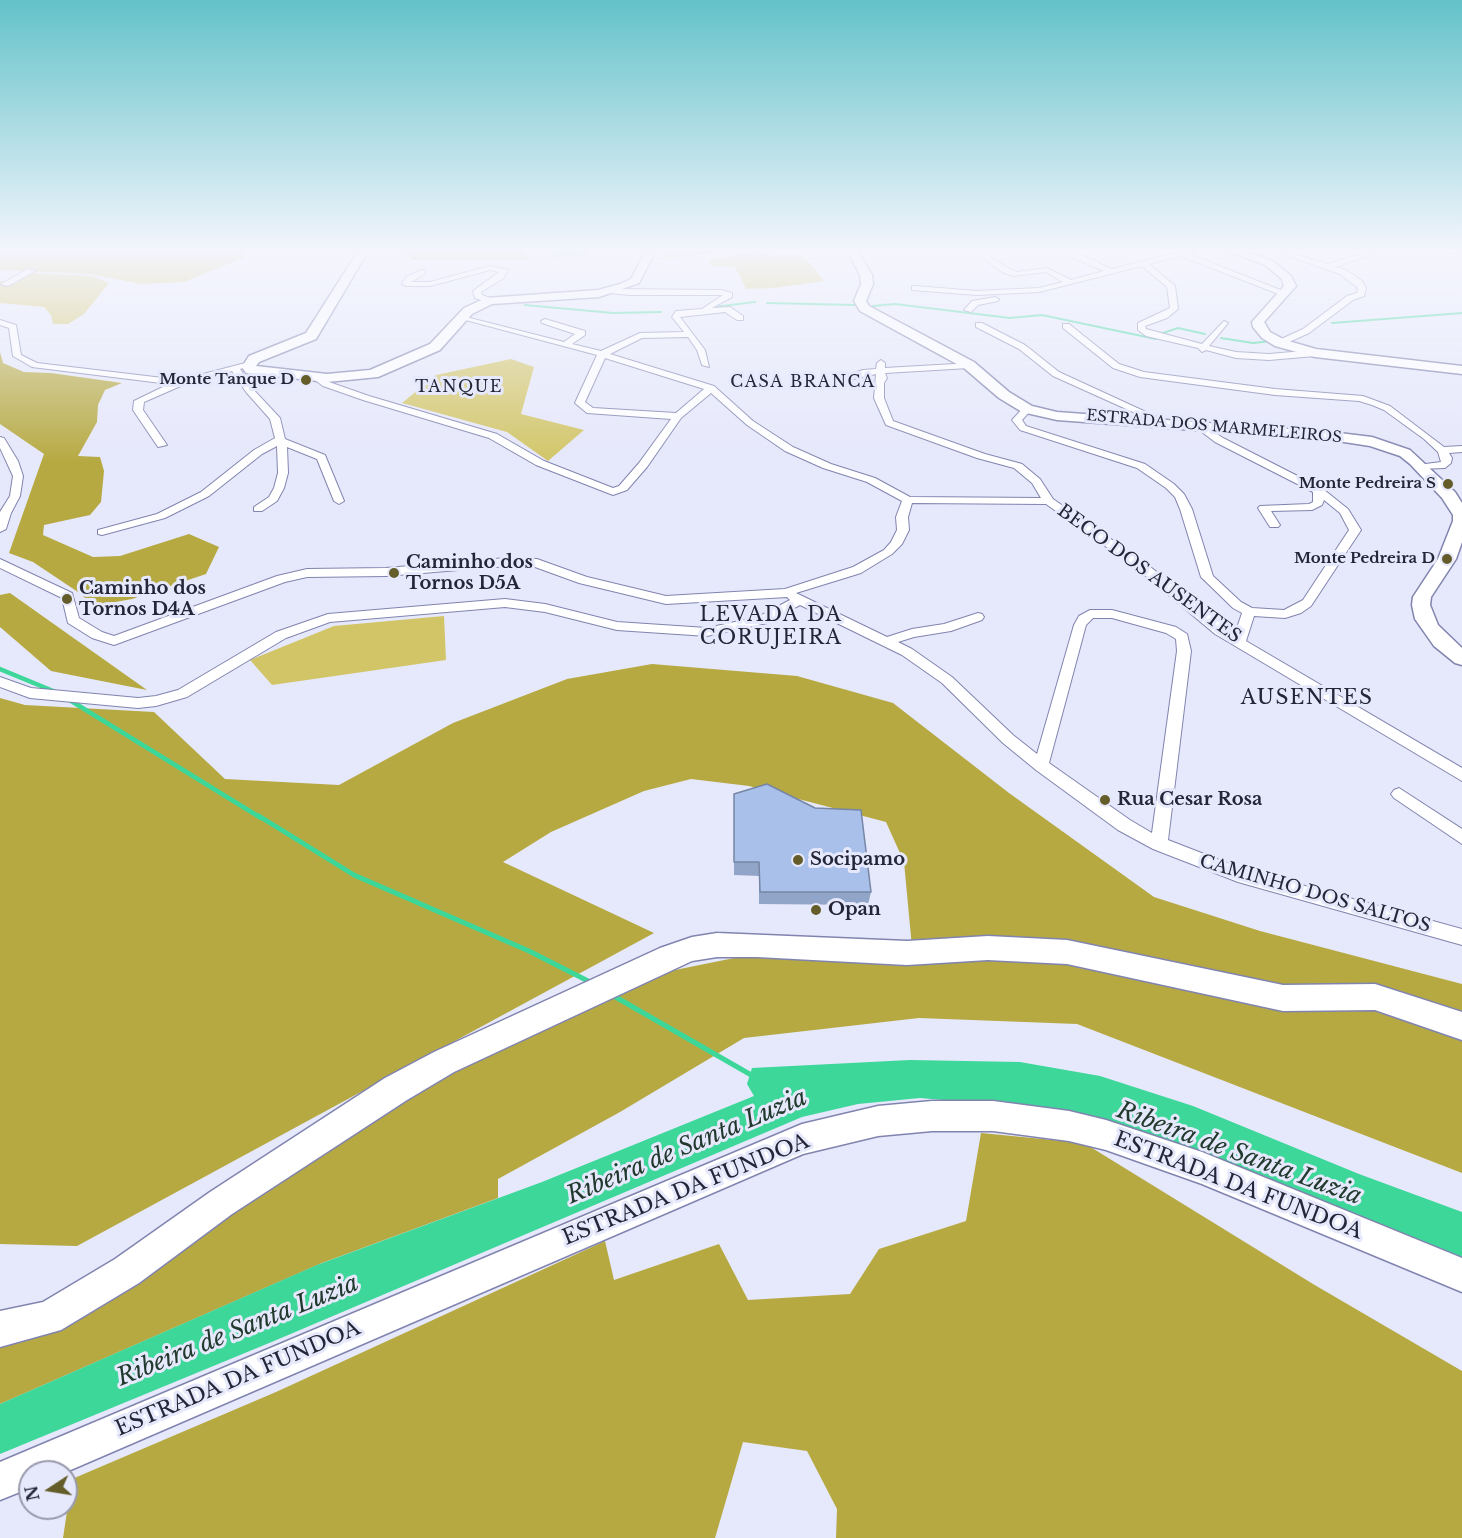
<!DOCTYPE html>
<style>
body{margin:0}
#map{position:relative;width:1462px;height:1538px;overflow:hidden;background:#e6e8fb;font-family:"Libre Baskerville",serif}
canvas{display:block}
.north{position:absolute;left:18px;top:1460px;width:60px;height:60px;box-sizing:border-box;background:#e6e8fb;border:2px solid #989aac;border-radius:50%;rotate:258deg;font-size:16px;font-weight:700;line-height:24px;text-align:center;color:#242536}
.north::after{content:'';display:block;margin:auto;width:21px;height:27px;background:#645d2a;clip-path:polygon(50% 0,100% 100%,50% 72%,0 100%)}
</style>
<div id="map">
<canvas width="1462" height="1538"></canvas>
<div class="north">N</div>
</div>
<script>
const ctx = document.querySelector('canvas').getContext('2d');
ctx.lineJoin = 'round';
function paint(path, color) { ctx.fillStyle = color; ctx.fill(path, 'evenodd'); }
const poly = rows => new Path2D(rows.map(r => 'M' + r).join(''));
function trace(path, color, width, dash) { ctx.strokeStyle = color; ctx.lineWidth = width; ctx.lineCap = dash ? 'butt' : 'round'; ctx.setLineDash(dash || []); ctx.stroke(path); }
function write(font, color, halo, rows, align = 'center') {
  ctx.font = font + ' "Libre Baskerville",serif'; ctx.lineWidth = 6; ctx.setLineDash([]); ctx.textBaseline = 'middle'; ctx.strokeStyle = halo; ctx.fillStyle = color; for (const [text, x, y, turn = 0] of rows) {
    ctx.save(); ctx.translate(x, y); ctx.rotate((+turn || 0) * Math.PI / 180); ctx.textAlign = isNaN(turn) ? turn : align; if (halo) ctx.strokeText(text, 0, 0); ctx.fillText(text, 0, 0); ctx.restore();
  }
}
paint(poly([
 [0,248,247,248,248,250,243,258,184,282,141,284,89,274,0,270],
 [667,248,743,248,661,260],
 [759,251,769,256,803,255,824,281,774,288,746,289,735,267,712,267,708,260],
 [33,273,92,276,109,283,84,314,68,324,53,324,51,315,44,307,0,303,0,281,16,281],
 [511,359,534,367,521,414,584,430,548,461,507,432,402,403,436,375],
 [444,616,446,660,272,685,250,660,334,626]
]), '#d2c567');
paint(poly([
 [399,248,525,248,528,259,413,260],
 [0,352,3,363,24,372,51,373,122,383,105,390,98,405,97,422,78,456,100,457,104,471,101,502,90,515,44,525,43,535,93,557,120,556,189,534,219,547,206,574,132,599,93,606,81,594,33,562,9,553,44,454,0,424],
 [10,593,147,690,51,671,0,627,0,595],
 [652,664,797,676,893,703,1009,793,1154,897,1260,931,1462,984,1462,1173,1077,1024,919,1018,744,1038,620,1112,498,1179,498,1198,322,1263,0,1404,0,1343,419,1084,670,971,754,954,913,958,904,862,886,822,749,786,691,779,644,791,551,832,503,862,654,933,77,1246,0,1244,0,698,25,705,154,712,225,779,339,785,453,723,567,679],
 [981,1133,1084,1143,1313,1284,1462,1371,1462,1538,836,1538,837,1509,807,1451,743,1442,715,1538,63,1538,72,1479,276,1392,605,1241,614,1280,719,1244,748,1300,850,1294,879,1249,966,1221]
]), '#b6a942');
paint(poly([
 [910,1060,1020,1062,1100,1076,1193,1106,1359,1174,1462,1212,1462,1260,1125,1126,1071,1111,920,1098,858,1104,802,1117,274,1341,0,1454,0,1404,317,1265,542,1182,754,1096,747,1084,752,1068]
]), '#3dd79a');
trace(poly([
 [158,248,172,251,190,248],
 [767,303,854,305],
 [525,305,613,313,661,312],
 [873,306,895,304,1010,318,1042,315,1156,339],
 [714,307,755,302],
 [1332,323,1462,313],
 [1163,333,1178,328,1205,334],
 [1221,338,1253,343,1272,341]
]), '#3dd79a', 2);
trace(poly([
 [0,669,58,693],
 [68,699,261,818]
]), '#3dd79a', 4.5);
trace(poly([
 [259,816,354,875,529,951,592,983],
 [612,995,753,1076]
]), '#3dd79a', 5);
const street = poly([
 [969,248,976,248,1008,268,1017,272,1047,268,1071,280,1104,271,1064,254,1064,250,1070,250,1112,269,1195,248,1196,252,1189,254,1288,293,1281,295,1181,256,1149,264,1175,286,1178,309,1167,318,1145,326,1146,329,1202,344,1224,321,1228,323,1209,346,1236,352,1269,354,1315,350,1319,353,1315,356,1269,360,1236,358,1206,350,1202,352,1198,348,1146,336,1138,330,1138,323,1170,308,1167,287,1142,266,1039,292,977,295,912,290,912,286,915,286,977,291,1039,288,1063,282,1046,272,1013,276,1002,272,969,248],
 [1266,248,1275,248,1327,264,1381,248,1391,248,1335,267,1346,270,1362,281,1366,288,1364,296,1353,300,1309,333,1280,346,1277,345,1277,341,1303,329,1347,296,1357,293,1358,288,1340,274,1266,248],
 [1434,248,1462,250,1462,254,1438,250,1434,248],
 [490,266,508,270,504,278,481,292,482,295,493,299,493,303,490,303,475,298,473,291,499,272,490,270,430,286,406,286,402,284,406,277,422,270,425,270,425,274,411,282,430,282,490,266],
 [28,269,35,271,8,286,1,284,28,269],
 [610,289,721,290,732,293,732,297,712,308,730,307,743,316,743,320,737,320,725,312,680,317,705,350,709,367,702,365,697,350,688,337,642,338,610,354,714,386,753,421,793,447,831,464,875,478,910,497,1041,498,1032,483,1014,468,977,458,886,425,874,398,876,374,845,381,840,378,863,370,876,369,877,363,881,360,885,363,885,368,972,363,973,365,969,368,885,373,887,378,884,383,884,398,893,421,985,454,1022,464,1040,479,1053,499,1144,562,1235,634,1242,613,1233,608,1201,577,1180,509,1175,497,1166,488,1137,468,1020,430,1012,420,1024,407,1030,407,1032,409,1022,420,1026,426,1145,464,1174,484,1184,494,1192,509,1213,576,1241,602,1252,608,1284,610,1303,600,1349,530,1340,513,1324,500,1322,505,1312,510,1271,511,1280,525,1278,527,1270,527,1258,508,1260,506,1309,504,1313,502,1313,492,1215,442,1194,426,1202,424,1223,438,1323,489,1348,509,1361,530,1311,606,1301,613,1285,618,1254,616,1246,641,1462,768,1462,781,1215,634,1136,568,1046,504,912,503,908,517,909,530,902,544,892,554,861,573,796,593,887,637,912,629,944,624,978,613,982,614,984,617,982,620,951,631,914,637,898,642,912,649,952,677,1013,735,1037,754,1074,625,1079,616,1090,610,1112,610,1176,627,1187,634,1191,651,1168,840,1240,868,1462,929,1462,945,1238,882,1153,849,1118,830,1036,770,1003,743,942,683,902,655,800,605,767,623,707,636,617,630,545,612,505,607,330,622,286,638,187,697,156,706,138,708,30,698,0,687,0,677,31,688,138,698,156,696,178,690,276,632,328,614,505,599,545,604,617,622,707,628,758,617,790,600,787,597,666,604,579,583,535,567,507,566,386,576,307,577,285,582,114,645,92,638,68,623,62,598,0,568,0,559,72,593,79,618,102,632,114,636,277,576,307,569,386,568,507,558,537,559,587,577,666,596,785,589,853,567,884,550,891,542,897,530,896,517,902,501,867,482,823,468,785,451,747,425,711,393,681,418,647,467,627,490,613,495,536,465,489,438,363,400,323,386,311,377,319,375,329,382,369,396,497,434,544,461,613,488,619,486,639,463,671,419,587,413,575,403,597,355,458,318,462,316,564,342,575,334,542,323,541,321,545,319,585,331,585,335,572,344,601,351,640,333,684,332,672,317,676,311,702,309,723,295,629,295,610,293,610,289],
 [605,358,704,389,676,413,593,408,585,402,605,358],
 [1093,618,1112,618,1166,633,1176,639,1177,651,1152,833,1130,820,1049,763,1086,625,1093,618],
 [995,297,999,299,998,301,978,305,971,312,964,310,972,301,995,297],
 [0,320,16,325,21,355,37,363,180,380,253,361,253,365,240,369,252,388,280,418,285,439,325,455,344,501,339,504,334,501,317,459,287,447,288,473,284,488,277,501,262,511,254,511,254,507,269,497,274,488,278,473,277,446,262,454,209,496,165,518,102,535,98,534,98,530,157,514,201,492,254,450,275,438,270,419,246,392,232,371,183,385,144,402,143,410,167,445,158,447,133,410,134,401,169,384,32,367,13,356,9,328,0,325,0,320],
 [976,323,982,323,1025,345,1059,372,1172,424,1164,426,1053,376,1019,349,976,327,976,323],
 [1063,324,1069,324,1119,364,1144,372,1275,389,1363,396,1390,406,1444,447,1462,446,1462,452,1449,453,1452,458,1451,463,1445,468,1418,469,1418,465,1441,462,1438,452,1424,439,1384,410,1372,405,1359,401,1275,395,1140,377,1113,368,1063,328,1063,324],
 [0,437,4,438,18,461,23,476,20,496,11,513,6,529,0,532,0,512,10,496,13,476,0,448,0,437],
 [1399,788,1462,829,1462,844,1394,798,1391,794,1394,790,1399,788]
]);
const secondary = poly([
 [360,248,370,248,316,339,259,362,256,366,327,374,370,370,430,344,464,308,486,298,598,290,620,284,631,279,647,248,657,248,639,283,599,297,492,304,472,314,440,350,378,377,327,382,246,373,242,367,249,356,306,333,360,248],
 [846,248,856,248,872,275,873,284,866,301,869,306,974,362,1009,392,1032,406,1057,412,1331,432,1372,437,1410,450,1455,492,1462,503,1462,542,1456,559,1431,597,1430,605,1438,625,1462,648,1462,665,1455,663,1434,646,1415,619,1412,605,1413,597,1438,559,1453,521,1453,515,1442,498,1410,464,1400,456,1370,446,1331,440,1057,420,1022,412,999,398,964,368,860,311,854,301,861,284,860,275,846,248],
 [1220,248,1234,248,1273,261,1291,276,1296,286,1264,322,1270,332,1285,340,1316,349,1462,366,1462,374,1315,357,1275,346,1262,338,1253,327,1252,322,1284,286,1282,279,1265,265,1220,248],
 [717,933,907,941,988,936,1067,940,1283,985,1375,984,1462,1012,1462,1040,1375,1010,1283,1011,1067,964,988,960,907,965,757,957,717,957,692,961,454,1072,407,1100,232,1214,139,1283,61,1330,0,1347,0,1311,43,1302,115,1259,210,1192,385,1078,434,1052,660,948,692,937,717,933],
 [932,1101,993,1101,1069,1111,1106,1120,1202,1152,1462,1258,1462,1292,1202,1184,1106,1150,1069,1141,993,1131,932,1131,878,1136,803,1154,66,1472,30,1472,30,1488,0,1500,0,1462,802,1124,878,1106,932,1101]
]);
trace(street, '#8184af', 2);
trace(secondary, '#8184af', 3);
paint(street, '#fff');
paint(secondary, '#fff');
paint(poly([
 [552,248,589,248,589,255,553,257],
 [734,794,871,892,868,905,759,904,759,876,734,875]
]), '#91a5c9');
const building = poly([
 [767,784,815,808,861,810,871,892,760,892,759,862,734,862,734,794,767,784]
]);
paint(building, '#a9c0ea');
trace(building, '#7686a4', 1.5);
const sky = ctx.createLinearGradient(0, 0, 0, 463);
sky.addColorStop(0, '#63c2c9');
sky.addColorStop(0.54, '#f4f5fd');
sky.addColorStop(1, '#f4f5fd00');
ctx.fillStyle = sky;
ctx.fillRect(0, 0, 1462, 463);
for (const [x, y, r, color] of [
 [306,380,6,"#645d2a"],
 [1448,484,6,"#645d2a"],
 [1447,559,6,"#645d2a"],
 [394,573,6,"#645d2a"],
 [67,599,6,"#645d2a"],
 [1105,800,6,"#645d2a"],
 [798,860,6,"#645d2a"],
 [816,910,6,"#645d2a"]
]) { const dot = new Path2D(); dot.arc(x, y, r, 0, 2 * Math.PI); ctx.fillStyle = color; ctx.fill(dot); trace(dot, '#e6e8fb', 2); }
write('bold 15px', '#242536', '#e6e8fb', [
 ["Monte Tanque D",294,380],
 ["Monte Pedreira S",1436,484],
 ["Monte Pedreira D",1435,559]
], 'right');
write('15px', '#242536', '#e6e8fb', [
 ["ESTRADA DOS MARMELEIROS",1214,427,5]
]);
ctx.letterSpacing = '1.5px';
write('16px', '#242536', '#e6e8fb', [
 ["CASA BRANCA",803,382],
 ["TANQUE",459,387]
]);
ctx.letterSpacing = '0px';
write('bold 18px', '#242536', '#e6e8fb', [
 ["Caminho dos",406,563],
 ["Tornos D5A",406,584],
 ["Caminho dos",79,589],
 ["Tornos D4A",79,610],
 ["Rua Cesar Rosa",1117,800],
 ["Socipamo",810,860],
 ["Opan",828,910]
], 'left');
write('18px', '#242536', '#e6e8fb', [
 ["BECO DOS AUSENTES",1149,574,36],
 ["CAMINHO DOS SALTOS",1315,894,16]
]);
ctx.letterSpacing = '1.5px';
write('20px', '#242536', '#e6e8fb', [
 ["LEVADA DA",771,615],
 ["CORUJEIRA",771,638],
 ["AUSENTES",1307,698]
]);
ctx.letterSpacing = '0px';
write('21px', '#242536', '#e6e8fb', [
 ["ESTRADA DA FUNDOA",1238,1186,21],
 ["ESTRADA DA FUNDOA",686,1190,-22],
 ["ESTRADA DA FUNDOA",238,1379,-23]
]);
write('italic 24px', '#223a2e', '#e6e8fb', [
 ["Ribeira de Santa Luzia",687,1147,-23],
 ["Ribeira de Santa Luzia",1239,1154,20],
 ["Ribeira de Santa Luzia",238,1331,-22]
]);
</script>
